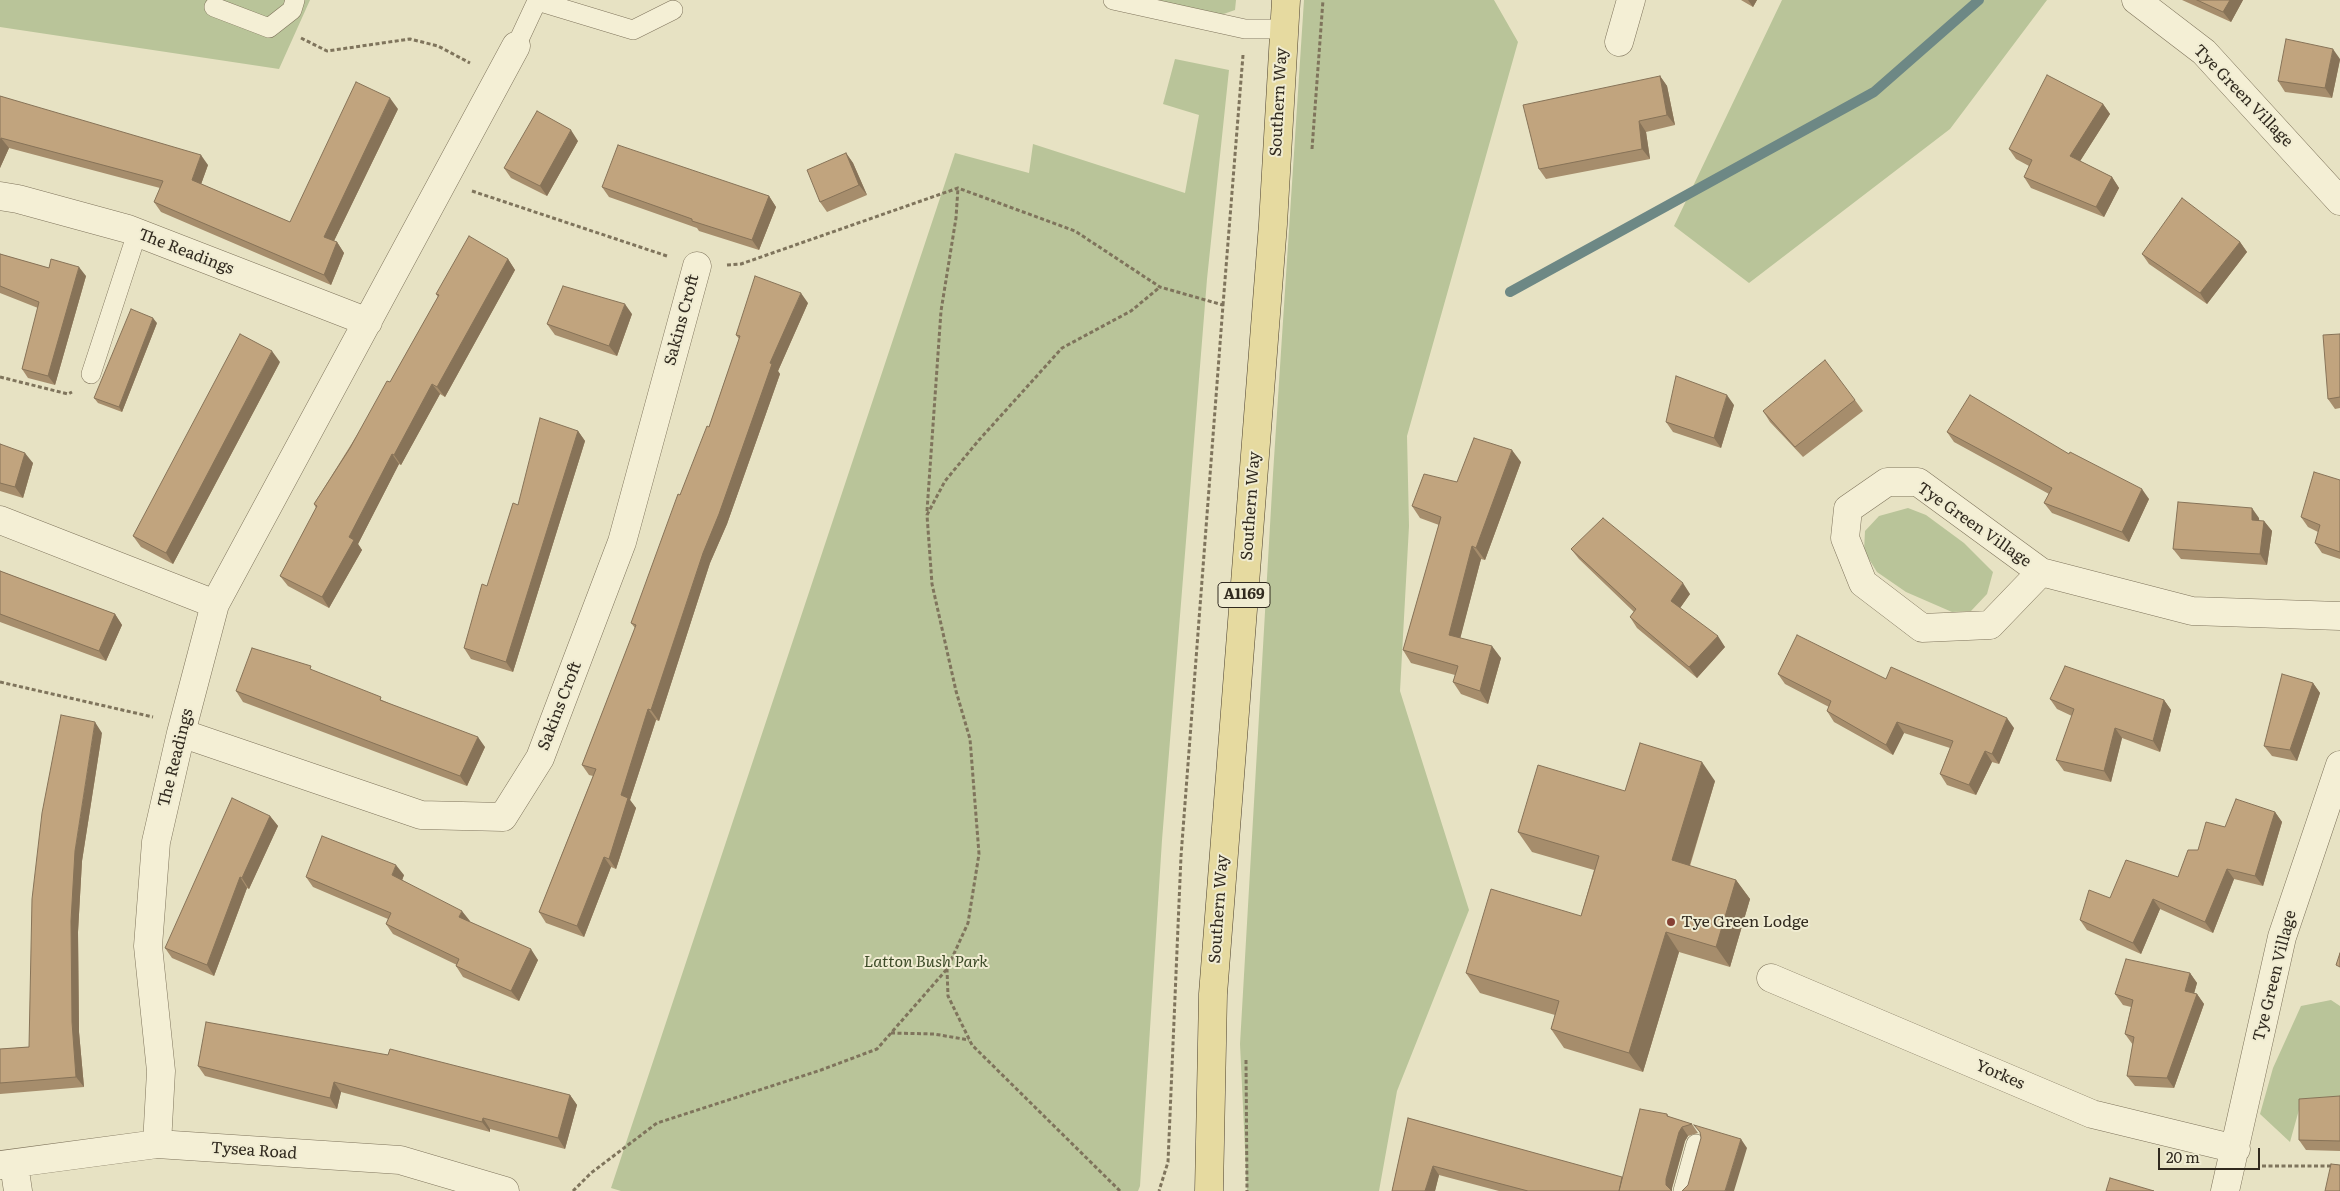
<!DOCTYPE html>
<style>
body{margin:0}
#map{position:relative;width:2340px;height:1191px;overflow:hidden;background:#e7e2c3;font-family:Literata,serif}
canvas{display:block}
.scale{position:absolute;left:2158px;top:1148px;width:102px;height:22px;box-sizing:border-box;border:2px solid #312a1f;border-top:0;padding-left:6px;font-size:15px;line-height:18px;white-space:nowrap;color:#312a1f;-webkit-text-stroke:4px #f0ecd2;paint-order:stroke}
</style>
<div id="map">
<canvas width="2340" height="1191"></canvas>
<div class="scale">20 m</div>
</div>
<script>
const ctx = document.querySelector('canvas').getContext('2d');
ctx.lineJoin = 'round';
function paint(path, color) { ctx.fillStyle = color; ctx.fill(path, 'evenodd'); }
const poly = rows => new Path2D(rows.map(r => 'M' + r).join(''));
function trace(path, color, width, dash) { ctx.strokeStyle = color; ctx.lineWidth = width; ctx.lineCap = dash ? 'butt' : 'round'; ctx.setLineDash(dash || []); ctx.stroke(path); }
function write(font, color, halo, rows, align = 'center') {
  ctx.font = font + ' Literata,serif'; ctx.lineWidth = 4; ctx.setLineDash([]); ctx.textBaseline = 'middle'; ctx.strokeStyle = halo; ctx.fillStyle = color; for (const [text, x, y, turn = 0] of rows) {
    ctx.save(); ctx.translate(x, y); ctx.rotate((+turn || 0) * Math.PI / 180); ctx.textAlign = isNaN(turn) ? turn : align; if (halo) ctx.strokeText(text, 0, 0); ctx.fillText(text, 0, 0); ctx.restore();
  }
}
paint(poly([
 [0,0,310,0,279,69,0,27],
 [1133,0,1236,0,1235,10,1215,17],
 [1304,0,1494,0,1518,42,1407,436,1409,526,1400,691,1469,910,1397,1091,1379,1191,1247,1191,1240,1044,1273,474],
 [1782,0,2047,0,1950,129,1749,283,1674,226],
 [1175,59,1229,70,1207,279,1162,840,1140,1186,1138,1191,621,1191,611,1188,955,153,1029,173,1033,144,1185,193,1199,115,1163,104],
 [1908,508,1926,515,1964,543,1993,572,1987,594,1971,611,1952,612,1906,592,1877,572,1864,551,1865,531,1879,516],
 [2331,1000,2340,1006,2340,1098,2302,1099,2290,1142,2260,1114,2273,1068,2301,1006]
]), '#b9c499');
trace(poly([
 [1510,292,1874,92,1979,0]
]), '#6d8885', 10);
const service = poly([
 [1113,0,1245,29,1283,29],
 [214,7,269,28,292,10,295,0],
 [516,46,537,1,633,30,673,10],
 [91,374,137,233],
 [1683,1191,1696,1144]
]);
const minor = poly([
 [2136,0,2204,52,2340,201],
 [1619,42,1631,0],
 [0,196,18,199,128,229,368,322],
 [0,520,215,604,181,733,156,842,148,946,161,1071,157,1144],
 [2041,572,1990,625,1922,628,1863,583,1845,538,1848,509,1887,482,1918,482,2041,572,2192,611,2340,616],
 [215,604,516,46],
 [181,733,421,815,503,817,540,758,622,542,697,266],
 [1771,978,2092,1114,2236,1149],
 [14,1164,18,1191],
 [0,1165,157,1144,400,1160,505,1191],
 [2225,1191,2282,937,2340,765]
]);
const primary = poly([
 [1209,1191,1213,994,1273,224,1286,0]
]);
trace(service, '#7f745c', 20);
trace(minor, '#7f745c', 29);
trace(primary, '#4e4230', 29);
trace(poly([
 [301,38,327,51,410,39,438,46,470,63],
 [1312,149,1323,0],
 [472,191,667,256],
 [727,265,741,264,958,188,1075,231,1160,287,1223,305,1181,856,1168,1162,1159,1191],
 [1223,305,1243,55],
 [0,377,68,394,72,392],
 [927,511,941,311,956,218,958,188],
 [0,682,153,717],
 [891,1033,934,1034,969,1040],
 [1246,1060,1247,1191],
 [2262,1166,2340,1166],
 [573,1191,591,1173,657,1123,821,1070,877,1049,947,969],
 [1120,1191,972,1045,948,996,947,969,968,923,979,854,970,739,956,691,932,584,927,515,945,481,979,440,1062,348,1131,311,1160,287]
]), '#7f745c', 3, [4, 2.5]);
trace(service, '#f4efd5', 19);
trace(minor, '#f4efd5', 28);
trace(primary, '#e6daa0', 28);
paint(poly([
 [1741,0,1757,0,1753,7],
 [2182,0,2243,0,2231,22],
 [2340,59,2332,98,2285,92,2278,81],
 [1660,76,1667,86,1675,125,1646,132,1650,159,1546,179,1539,169],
 [0,96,208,165,201,184,290,222,398,109,334,241,337,242,344,253,331,285,161,212,154,202,160,188,9,148,0,168],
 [2103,104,2110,114,2080,161,2112,177,2119,188,2104,217,2031,188,2024,177,2029,166,2016,159,2009,149],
 [578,141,547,196,511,178,504,168],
 [846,153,853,163,867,195,827,212,820,202],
 [602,187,769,196,776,207,759,250,699,231,697,228,609,197],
 [2240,242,2247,252,2207,304,2149,264,2142,254],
 [0,254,49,268,86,276,55,385,28,378,22,369,38,308,0,293],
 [508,259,515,270,445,397,440,394,401,465,399,464,358,544,362,550,329,608,288,586,280,576,316,508,314,504,390,382,438,297,436,294],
 [808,303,778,371,780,374,727,524,710,563,659,721,656,720,630,800,636,808,616,869,611,867,584,937,546,923,539,912,593,776,589,775,582,765,635,628,631,623,680,495,709,427,739,339,736,335],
 [632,314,617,356,555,335,547,324],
 [157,323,122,412,98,403,94,398],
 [2340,334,2340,408,2335,409,2328,399],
 [280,362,173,564,141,547,133,536],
 [1855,400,1863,411,1803,457,1770,422,1763,411],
 [1734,405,1721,448,1673,432,1666,422],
 [578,431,585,441,513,672,471,659,464,648,518,505],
 [1947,432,2069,454,2149,499,2129,542,2052,513,2044,503,2049,494,1954,442],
 [0,444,33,463,23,498,0,491],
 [1521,462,1485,560,1481,559,1460,638,1501,658,1488,704,1461,694,1453,682,1455,675,1411,663,1403,650,1439,525,1420,518,1412,506,1457,482],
 [2340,480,2340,559,2322,553,2315,543,2318,532,2308,527,2301,517],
 [2259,518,2259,521,2264,521,2272,531,2267,565,2181,559,2173,549],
 [1571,549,1690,594,1680,608,1725,647,1697,678,1637,628,1630,617,1634,612,1579,559],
 [0,571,115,614,122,625,106,661,0,622],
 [314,671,384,701,485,747,467,786,243,702,236,691],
 [1778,674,1886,679,2014,728,1999,764,1992,762,1976,795,1947,785,1940,774,1950,748,1904,733,1893,755,1834,722,1827,711,1829,707,1785,684],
 [2313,683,2320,693,2297,761,2272,756,2264,746],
 [2050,699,2164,700,2171,710,2160,752,2122,738,2111,782,2064,771,2056,760,2072,716,2057,709],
 [102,733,82,861,78,932,79,1032,84,1087,0,1094,0,1049,29,1047],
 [1715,781,1690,866,1736,880,1750,899,1730,967,1679,952,1643,1072,1564,1048,1551,1029,1555,1015,1480,993,1466,973,1581,916,1594,870,1532,852,1518,832,1625,791],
 [2275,812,2282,822,2263,886,2234,879,2213,933,2160,909,2141,954,2087,930,2080,920,2178,877,2198,850,2225,827],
 [270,816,278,826,249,889,247,888,214,976,172,958,165,948],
 [404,875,402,880,469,921,538,960,519,1001,463,977,456,966,457,965,393,934,386,924,388,919,313,887,306,877],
 [2190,973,2197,983,2194,993,2197,994,2204,1004,2174,1088,2135,1086,2127,1076,2133,1045,2125,1034,2131,1007,2123,1005,2115,994],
 [198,1066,570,1095,577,1105,565,1149,490,1129,490,1132,341,1092,337,1109,205,1076],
 [2340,1096,2340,1151,2306,1150,2299,1140],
 [1667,1114,1669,1117,1692,1124,1698,1133,1688,1136,1685,1141,1672,1188,1672,1191,1499,1191,1439,1175,1435,1191,1392,1191,1408,1118,1623,1178]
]), '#a68d6c');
paint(poly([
 [1748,0,1757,0,1753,7],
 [2230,0,2243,0,2231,22,2223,12],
 [2333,49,2340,59,2340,60,2332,98,2325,88],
 [1660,76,1667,86,1675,125,1667,115],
 [390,98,398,109,331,247,324,237],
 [2103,104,2110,114,2077,166,2070,156],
 [1639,121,1646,132,1650,159,1642,149],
 [571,130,578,141,547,196,540,186],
 [1,138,9,148,0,168,0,141],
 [846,153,853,163,867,195,859,185],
 [201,155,208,165,199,190,192,180],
 [2112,177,2119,188,2104,217,2096,207],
 [769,196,776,207,759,250,752,240],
 [337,242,344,253,331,285,324,275],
 [2240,242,2247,252,2207,304,2200,293],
 [508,259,515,270,445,397,437,387],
 [79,267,86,276,55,385,48,376],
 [801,293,808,303,778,371,780,374,727,524,710,563,659,721,651,710,703,553,770,363],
 [625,304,632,314,617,356,609,346],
 [153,318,157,323,122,412,119,407],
 [272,351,280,362,173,564,166,553],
 [432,384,440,394,401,465,394,455],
 [1727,395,1734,405,1721,448,1714,438],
 [578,431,585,441,513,672,506,662],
 [1512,450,1521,462,1485,560,1476,548],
 [25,453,33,463,23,498,15,487],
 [392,454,399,464,358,544,362,550,329,608,322,597,349,537],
 [2142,489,2149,499,2129,542,2122,532],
 [2252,508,2259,518,2260,531,2252,520],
 [2264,521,2272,531,2267,565,2260,554],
 [1472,546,1481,559,1458,647,1449,635],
 [1683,583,1690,594,1678,611,1671,601],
 [115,614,122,625,106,661,99,651],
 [1718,636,1725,647,1697,678,1689,667],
 [1492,646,1501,658,1488,704,1480,691],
 [2313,683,2320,693,2297,761,2290,750],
 [2164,700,2171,710,2160,752,2153,741],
 [648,709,656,720,630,800,636,808,616,869,609,859,621,795],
 [2007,718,2014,728,1999,764,1992,754],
 [95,722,102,733,82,861,78,932,79,1032,84,1087,76,1077,72,1022,71,921,75,851],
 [1897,722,1904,733,1893,755,1886,745],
 [2115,728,2122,738,2111,782,2104,771],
 [478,737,485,747,467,786,460,776],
 [1985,751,1992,762,1976,795,1969,785],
 [1702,762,1715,781,1685,880,1672,860],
 [2275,812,2282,822,2263,886,2255,876],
 [270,816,278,826,249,889,242,878],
 [604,857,611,867,584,937,577,926],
 [396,865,404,875,400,886,392,875],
 [2227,869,2234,879,2213,933,2205,922],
 [240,877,247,888,214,976,207,965],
 [1736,880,1750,899,1730,967,1716,947],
 [2153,899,2160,909,2141,954,2133,943],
 [462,911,470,921,467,927,459,917],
 [1666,932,1679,952,1643,1072,1629,1053],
 [531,949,538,960,519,1001,511,991],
 [2190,973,2197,983,2192,1001,2185,991],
 [2197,994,2204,1004,2174,1088,2167,1078],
 [334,1082,341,1092,337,1109,330,1098],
 [570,1095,577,1105,565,1149,558,1138],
 [483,1118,490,1129,490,1132,482,1122],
 [1682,1127,1688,1136,1685,1141,1672,1188,1672,1191,1670,1191,1666,1185,1666,1179,1679,1132],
 [1741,1139,1747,1148,1734,1191,1725,1191],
 [1433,1166,1439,1175,1435,1191,1425,1191]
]), '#877358');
const building = poly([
 [2197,0,2230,0,2223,12,2197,0],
 [2286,39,2333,49,2325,88,2278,81,2286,39],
 [2047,75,2103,104,2070,156,2112,177,2096,207,2024,177,2032,160,2009,149,2047,75],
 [1660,76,1667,115,1639,121,1642,149,1539,169,1523,105,1660,76],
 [356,82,390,98,324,237,337,242,324,275,154,202,163,181,1,138,0,141,0,96,201,155,192,180,290,222,356,82],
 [537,111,571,130,540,186,504,168,537,111],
 [618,145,769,196,752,240,692,221,692,219,602,187,618,145],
 [846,153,859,185,820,202,807,170,846,153],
 [2182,198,2240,242,2200,293,2142,254,2182,198],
 [469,236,508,259,437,387,432,384,394,455,392,454,349,537,354,540,322,597,280,576,317,506,314,504,350,448,387,381,390,382,439,295,436,294,469,236],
 [0,254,49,268,51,259,79,267,48,376,22,369,39,302,0,286,0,254],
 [755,276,801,293,770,363,772,364,719,514,703,553,651,710,648,709,621,795,628,798,609,859,604,857,577,926,539,912,596,769,582,765,636,625,631,623,678,494,680,495,707,426,709,427,740,336,736,335,755,276],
 [563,286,625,304,609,346,547,324,563,286],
 [131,309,153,318,119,407,94,398,131,309],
 [240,334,272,351,166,553,133,536,240,334],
 [2340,334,2340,397,2328,399,2323,335,2340,334],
 [1825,360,1855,400,1795,447,1763,411,1825,360],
 [1676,376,1727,395,1714,438,1666,422,1676,376],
 [1970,395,2069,454,2070,452,2142,489,2122,532,2044,503,2052,488,1947,432,1970,395],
 [540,418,578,431,506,662,464,648,482,584,487,586,513,503,518,505,540,418],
 [1474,438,1512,450,1476,548,1472,546,1449,635,1492,646,1480,691,1453,682,1458,666,1403,650,1441,517,1412,506,1424,474,1457,482,1474,438],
 [0,444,25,453,15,487,0,483,0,444],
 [2314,472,2340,480,2340,552,2315,543,2320,525,2301,517,2314,472],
 [2178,502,2252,508,2252,520,2264,521,2260,554,2173,549,2178,502],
 [1603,518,1683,583,1671,601,1718,636,1689,667,1630,617,1636,609,1571,549,1603,518],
 [0,571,115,614,99,651,0,614,0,571],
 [1797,635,1886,679,1891,667,2007,718,1992,754,1985,751,1969,785,1940,774,1953,741,1897,722,1886,745,1827,711,1831,701,1778,674,1797,635],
 [252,648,311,666,310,669,381,697,380,700,478,737,460,776,236,691,252,648],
 [2065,666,2164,700,2153,741,2115,728,2104,771,2056,760,2074,709,2050,699,2065,666],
 [2282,674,2313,683,2290,750,2264,746,2282,674],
 [61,715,95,722,75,851,71,921,72,1022,76,1077,0,1083,0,1049,29,1047,32,899,42,813,61,715],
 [1640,743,1702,762,1672,860,1736,880,1716,947,1666,932,1629,1053,1551,1029,1559,1001,1466,973,1491,889,1581,916,1599,856,1518,832,1538,765,1625,791,1640,743],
 [232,798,270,816,242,878,240,877,207,965,165,948,232,798],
 [2236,799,2275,812,2255,876,2227,869,2205,922,2153,899,2133,943,2080,920,2089,890,2110,898,2126,860,2178,877,2188,850,2198,850,2206,822,2225,827,2236,799],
 [322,836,396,865,392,875,462,911,459,917,531,949,511,991,456,966,459,959,386,924,391,913,306,877,322,836],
 [2340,953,2340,967,2336,965,2340,953],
 [2126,959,2190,973,2185,991,2197,994,2167,1078,2127,1076,2134,1037,2125,1034,2133,1000,2115,994,2126,959],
 [206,1022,388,1055,390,1049,570,1095,558,1138,483,1118,482,1122,334,1082,330,1098,198,1066,206,1022],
 [2340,1096,2340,1141,2299,1140,2299,1099,2340,1096],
 [1640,1109,1667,1114,1667,1116,1692,1124,1682,1127,1679,1132,1666,1179,1666,1185,1672,1191,1619,1191,1640,1109],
 [1408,1118,1622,1177,1619,1191,1528,1191,1433,1166,1425,1191,1392,1191,1408,1118],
 [1694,1125,1741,1139,1725,1191,1682,1191,1688,1185,1701,1138,1700,1132,1694,1125],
 [2331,1164,2340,1165,2340,1191,2325,1191,2331,1164],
 [2110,1178,2154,1191,2106,1191,2110,1178]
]);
paint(building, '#c1a47e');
trace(building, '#877358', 1);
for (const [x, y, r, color] of [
 [1671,922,5,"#864034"]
]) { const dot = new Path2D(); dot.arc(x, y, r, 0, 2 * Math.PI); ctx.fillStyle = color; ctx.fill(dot); trace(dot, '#f0ecd2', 2); }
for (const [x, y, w] of [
 [1244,595,52]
]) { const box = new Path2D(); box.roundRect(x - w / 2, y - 12.5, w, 25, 4); ctx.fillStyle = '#f0ecd2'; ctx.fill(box); trace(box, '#312a1f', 1); }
write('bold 15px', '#312a1f', null, [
 ["A1169",1244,595]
]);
write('16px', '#312a1f', '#f0ecd2', [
 ["Tye Green Village",2243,96,46],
 ["Southern Way",1279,102,-87],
 ["The Readings",186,252,21],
 ["Sakins Croft",682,320,-75],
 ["Southern Way",1251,506,-86],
 ["Tye Green Village",1974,525,35],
 ["Sakins Croft",560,706,-69],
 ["The Readings",176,758,-76],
 ["Southern Way",1219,909,-86],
 ["Tye Green Village",2275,976,-76],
 ["Yorkes",2000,1075,23],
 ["Tysea Road",254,1151,4]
]);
write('16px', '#312a1f', '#f0ecd2', [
 ["Tye Green Lodge",1681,922]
], 'left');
write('italic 16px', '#3d4b28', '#f0ecd2', [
 ["Latton Bush Park",926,962]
]);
</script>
